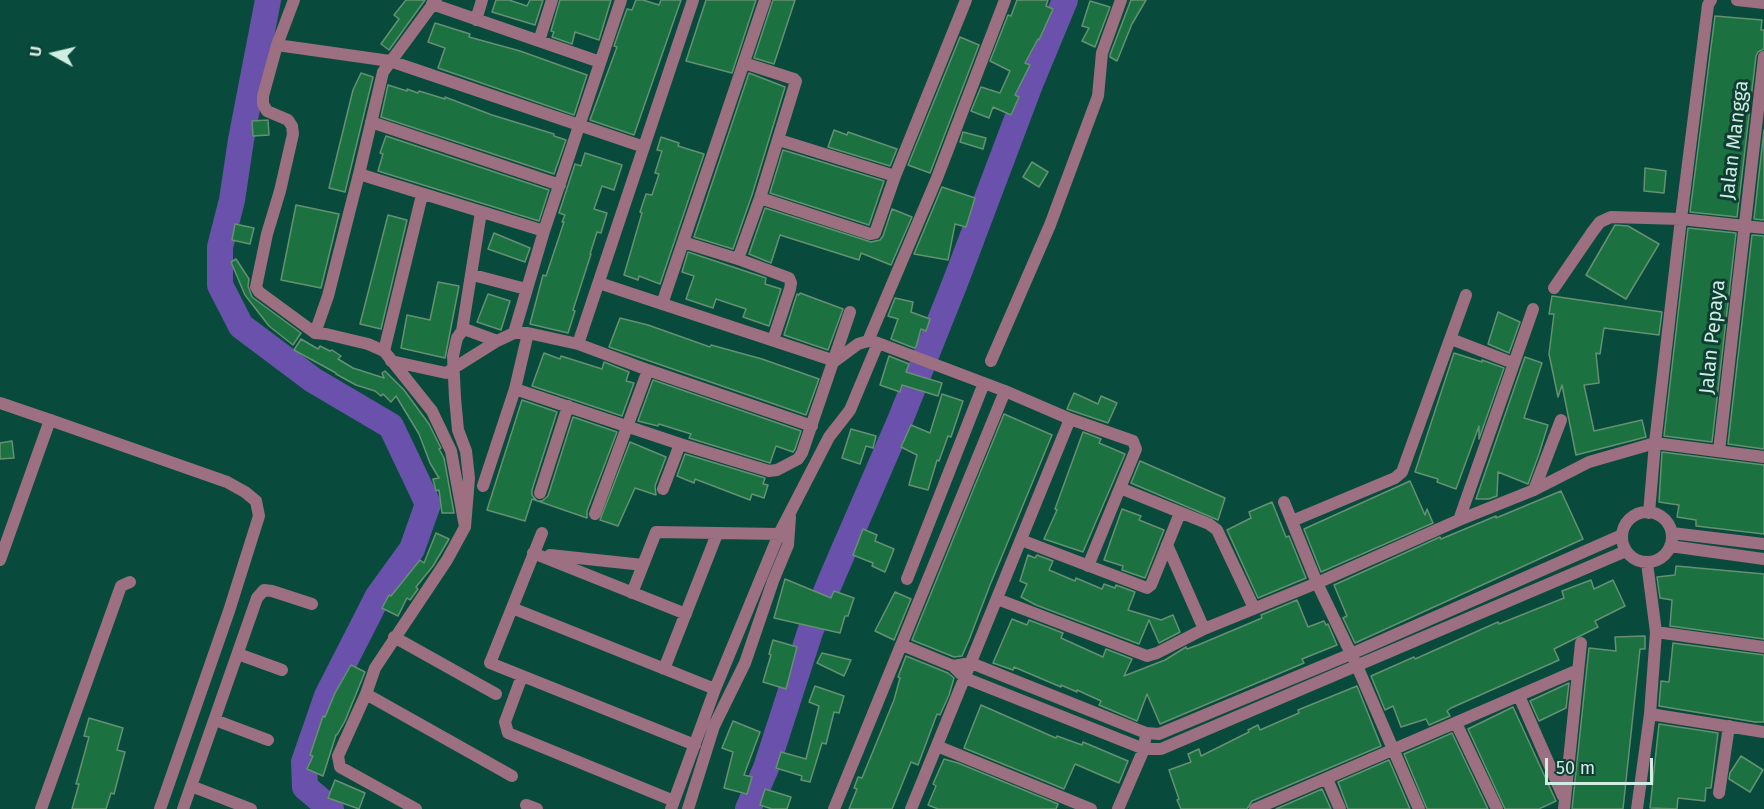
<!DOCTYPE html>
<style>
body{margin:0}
#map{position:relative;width:1764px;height:809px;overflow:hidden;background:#084b3c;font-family:"Fira Sans",sans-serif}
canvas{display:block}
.north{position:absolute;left:24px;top:24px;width:60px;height:60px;-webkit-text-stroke:4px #0f3e33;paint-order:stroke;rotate:278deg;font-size:16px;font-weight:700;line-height:24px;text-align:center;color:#d0ede3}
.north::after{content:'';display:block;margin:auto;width:21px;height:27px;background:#d0ede3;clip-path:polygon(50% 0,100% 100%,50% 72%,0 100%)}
.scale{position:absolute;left:1545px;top:758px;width:108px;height:27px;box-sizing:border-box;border:3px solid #d0ede3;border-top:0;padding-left:8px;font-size:18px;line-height:21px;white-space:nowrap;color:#d0ede3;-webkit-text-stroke:4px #0f3e33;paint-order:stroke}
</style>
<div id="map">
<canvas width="1764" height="809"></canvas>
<div class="north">U</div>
<div class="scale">50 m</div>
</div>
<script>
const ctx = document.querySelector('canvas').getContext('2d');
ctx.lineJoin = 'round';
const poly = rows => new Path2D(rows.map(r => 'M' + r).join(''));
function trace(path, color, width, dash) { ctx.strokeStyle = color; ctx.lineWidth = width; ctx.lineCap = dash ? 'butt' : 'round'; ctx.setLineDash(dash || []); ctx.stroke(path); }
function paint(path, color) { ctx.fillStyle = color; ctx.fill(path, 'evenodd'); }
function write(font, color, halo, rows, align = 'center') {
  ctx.font = font + ' "Fira Sans",sans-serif'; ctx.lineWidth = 6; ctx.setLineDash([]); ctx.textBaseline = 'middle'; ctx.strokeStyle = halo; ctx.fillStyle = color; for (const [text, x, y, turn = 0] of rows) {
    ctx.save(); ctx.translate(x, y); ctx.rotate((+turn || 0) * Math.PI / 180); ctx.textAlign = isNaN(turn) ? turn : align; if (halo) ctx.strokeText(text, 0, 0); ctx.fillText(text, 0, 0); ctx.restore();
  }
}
trace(poly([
 [268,0,241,140,232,200,220,247,220,285,241,326,313,380,391,426,428,504,412,549,378,596,327,696,304,762,305,787,331,809],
 [748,809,766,768,810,632,830,582,899,423,955,283,1031,82,1065,0]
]), '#6a51ab', 26);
const building = poly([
 [406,0,425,0,389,50,381,44,399,19,394,15,406,0],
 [496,0,509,0,527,6,530,0,543,0,535,25,492,12,496,0],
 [560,0,611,0,599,40,575,32,572,44,552,37,554,32,551,31,560,0],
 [636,0,643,0,659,5,661,0,681,0,634,135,590,120,617,47,614,46,627,9,632,10,636,0],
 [706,0,756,0,732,73,686,61,706,0],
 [773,0,795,0,774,64,754,58,773,0],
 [1017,0,1048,0,1046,6,1053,9,1039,40,1038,39,1025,63,1030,65,1015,95,1019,97,1011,115,993,107,989,118,971,111,981,87,1000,93,1010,71,990,61,1008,15,1011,16,1017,0],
 [1131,0,1146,0,1132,24,1117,61,1110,57,1110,55,1131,0],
 [1090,1,1110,7,1095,47,1082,41,1089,28,1082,26,1090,1],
 [1715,16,1762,20,1761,30,1764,30,1764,49,1758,52,1756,56,1737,217,1690,212,1715,16],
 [435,23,470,34,469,37,520,51,587,75,574,115,438,68,445,48,428,42,435,23],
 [960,37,979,45,930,173,908,165,960,37],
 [361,73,373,77,345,192,329,188,353,90,361,73],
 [749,73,785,87,752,195,733,249,694,237,749,73],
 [388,85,407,91,407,89,418,93,419,91,445,99,445,97,492,115,554,134,554,136,566,140,554,174,381,117,388,85],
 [268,120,269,135,253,136,252,121,268,120],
 [834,130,847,135,848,132,897,149,890,166,828,147,834,130],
 [1764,130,1764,220,1754,219,1764,130],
 [963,132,986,138,983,149,960,142,963,132],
 [386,136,549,190,539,221,378,171,383,154,380,153,386,136],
 [661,137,679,143,678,146,704,154,660,284,639,276,638,280,624,275,642,213,640,212,646,194,652,195,659,174,655,173,662,151,657,150,661,137],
 [783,150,884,181,869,225,770,193,783,150],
 [585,153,622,165,614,190,602,186,594,209,607,213,601,233,597,232,590,254,591,254,573,310,575,311,568,333,530,324,543,275,546,276,564,222,562,222,565,215,559,213,575,164,581,166,585,153],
 [1032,162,1048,172,1039,187,1023,177,1032,162],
 [1645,168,1666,171,1664,193,1644,191,1645,168],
 [942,187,975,198,966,227,955,224,948,260,914,254,942,187],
 [296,205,339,214,321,288,281,280,296,205],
 [765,208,871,242,880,240,883,236,892,209,912,217,891,265,861,253,859,260,780,235,771,263,749,254,765,208],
 [388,215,407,220,381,329,360,324,388,215],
 [235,224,254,228,250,244,232,240,235,224],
 [1615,225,1628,226,1659,244,1626,299,1586,275,1615,225],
 [1688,228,1736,233,1712,442,1664,436,1688,228],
 [494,233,530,248,525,262,488,249,494,233],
 [1752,235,1764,236,1764,449,1728,444,1752,235],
 [688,252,766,278,765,284,781,289,769,326,743,317,746,309,716,299,713,308,686,299,694,276,682,272,688,252],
 [236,259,249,279,248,286,252,297,301,333,293,345,269,326,245,295,231,262,236,259],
 [438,282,459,286,445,358,401,348,407,315,430,320,438,282],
 [800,293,843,309,828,350,784,335,797,294,799,295,800,293],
 [488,294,510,301,501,330,477,322,488,294],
 [1552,296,1662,312,1659,335,1604,328,1600,354,1596,353,1599,383,1584,385,1594,431,1642,420,1646,437,1576,455,1562,385,1558,397,1549,354,1554,314,1549,314,1552,296],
 [895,298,913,302,911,312,930,319,926,331,921,329,916,347,914,348,891,339,898,319,888,316,895,298],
 [1498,312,1520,322,1509,353,1488,344,1498,312],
 [620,318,648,325,710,347,711,345,762,359,819,379,806,415,609,347,620,318],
 [301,339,318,349,320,346,330,351,332,350,341,356,338,359,353,368,384,378,382,373,385,371,404,390,429,424,441,448,439,449,444,458,454,513,442,513,439,490,436,491,433,479,439,478,430,463,419,434,396,396,391,402,383,394,381,396,375,391,356,385,336,374,336,373,294,350,301,339],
 [544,353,560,359,561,356,602,369,604,362,629,372,626,381,634,383,622,416,532,386,544,353],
 [1454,353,1482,362,1482,360,1504,368,1479,439,1479,426,1456,489,1437,482,1438,479,1415,472,1454,353],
 [889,356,909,364,906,372,942,383,938,396,902,385,900,392,880,385,889,356],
 [1525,357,1542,363,1524,418,1548,425,1539,454,1528,484,1498,472,1497,496,1489,499,1476,499,1525,357],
 [653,380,801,431,795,449,793,452,776,446,770,463,689,438,691,434,659,424,658,426,638,421,653,380],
 [1074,393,1098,404,1101,396,1117,403,1108,423,1067,409,1074,393],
 [942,394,963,401,951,437,948,436,939,461,937,460,928,490,909,485,917,455,901,447,911,425,930,433,942,394],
 [522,400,557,412,532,490,532,495,537,501,542,501,548,496,573,417,617,432,587,511,587,518,532,499,525,521,487,510,522,400],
 [1004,414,1052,435,990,585,969,640,962,656,954,657,912,640,1004,414],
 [851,429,876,436,873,448,866,446,860,464,842,458,851,429],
 [1083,432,1101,439,1099,443,1125,454,1083,552,1044,539,1057,510,1055,509,1083,432],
 [12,441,14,458,0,459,0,443,12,441],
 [630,442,666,457,655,486,656,495,635,488,618,526,600,520,630,442],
 [1662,452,1764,465,1764,534,1696,526,1696,520,1677,517,1679,505,1659,502,1662,452],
 [685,454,765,478,763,484,768,485,764,498,752,494,750,500,695,479,694,483,677,476,685,454],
 [1140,461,1225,498,1218,520,1131,483,1140,461],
 [1410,481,1425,515,1427,509,1433,523,1321,572,1304,529,1410,481],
 [1561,491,1583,539,1355,643,1343,618,1347,616,1334,585,1440,537,1441,539,1496,516,1496,518,1561,491],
 [1272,502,1286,537,1289,536,1306,578,1258,598,1227,530,1251,518,1249,512,1272,502],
 [1122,509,1141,516,1139,520,1164,530,1145,578,1122,570,1123,566,1104,560,1122,509],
 [863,529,877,535,875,541,894,549,885,572,872,566,873,563,853,555,863,529],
 [436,533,449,539,433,566,416,587,418,589,410,600,407,598,398,616,382,608,389,595,391,596,420,560,424,563,436,533],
 [1028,555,1035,558,1037,555,1053,561,1049,570,1075,581,1076,578,1102,589,1104,584,1115,588,1116,585,1135,592,1128,610,1161,620,1173,615,1180,632,1159,643,1149,620,1139,644,1036,605,1021,597,1027,584,1020,581,1028,555],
 [1676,566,1764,574,1764,639,1670,626,1672,600,1660,598,1657,577,1675,575,1676,566],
 [785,579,831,598,834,591,854,598,848,616,845,616,840,633,774,618,785,579],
 [1591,580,1594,589,1613,580,1625,606,1595,621,1598,627,1554,649,1559,660,1451,708,1447,711,1450,716,1429,725,1426,719,1401,727,1393,706,1385,710,1371,676,1414,657,1415,659,1498,622,1499,624,1564,598,1562,591,1591,580],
 [895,592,911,599,894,640,875,631,895,592],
 [1297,600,1308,627,1324,621,1326,625,1328,624,1337,645,1302,659,1304,663,1160,724,1147,694,1137,721,1099,705,1101,701,1077,690,1077,692,1061,685,1061,687,1014,667,1013,670,993,663,1012,619,1027,625,1029,620,1063,633,1061,638,1103,657,1106,649,1132,659,1124,676,1165,660,1186,647,1187,649,1198,645,1262,618,1261,615,1297,600],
 [1645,636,1645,649,1640,649,1623,809,1572,809,1589,648,1616,651,1615,637,1645,636],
 [773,640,797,647,786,689,763,682,771,655,769,654,773,640],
 [1673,643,1764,655,1764,722,1755,722,1659,706,1661,681,1669,682,1673,643],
 [822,653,851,660,844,676,817,663,822,653],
 [906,656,948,673,954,678,949,695,940,715,937,714,918,765,911,762,892,809,849,809,857,789,854,788,858,777,862,778,894,700,900,678,898,677,906,656],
 [351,665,365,672,345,721,337,735,336,735,323,776,307,769,313,756,310,755,323,716,325,717,335,693,351,665],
 [1569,683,1566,708,1539,721,1530,701,1569,683],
 [815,686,844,696,839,713,834,712,826,744,822,743,810,782,801,780,802,776,776,768,781,752,806,759,819,706,809,702,815,686],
 [1357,686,1381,746,1252,801,1247,809,1181,809,1177,800,1179,799,1169,770,1191,762,1188,754,1199,749,1201,756,1249,732,1248,730,1258,725,1260,730,1299,713,1298,710,1357,686],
 [981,705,1049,735,1056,738,1057,736,1082,745,1083,742,1128,761,1119,783,1075,764,1064,789,964,748,981,705],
 [1513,707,1556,801,1539,809,1505,809,1468,729,1513,707],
 [89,718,123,728,117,750,125,752,114,794,111,793,106,809,72,809,79,784,76,784,89,737,84,736,89,718],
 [733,721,760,732,744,775,752,777,747,794,724,788,733,752,722,748,733,721],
 [1659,724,1718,733,1711,788,1706,788,1705,801,1678,798,1677,809,1650,808,1659,724],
 [1452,733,1488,809,1427,809,1404,754,1452,733],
 [1741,756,1763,770,1750,792,1729,779,1730,773,1741,756],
 [944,759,958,763,1058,804,1056,809,938,809,928,805,936,786,933,784,944,759],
 [1389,760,1410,809,1348,809,1338,782,1389,760],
 [335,780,365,793,359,809,328,798,335,780],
 [765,789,791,797,787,809,772,809,760,805,765,789],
 [1322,789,1331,809,1276,809,1322,789]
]);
paint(building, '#1c7140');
trace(building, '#659172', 1.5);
trace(poly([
 [294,0,277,45,263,96,263,104,267,111,288,120,292,126,293,134,280,191,267,234,256,287,259,292,315,333,326,334,368,344,384,351,432,411,451,451,465,527],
 [1737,0,1764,3],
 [432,4,600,62],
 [476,20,482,0],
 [539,41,552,0],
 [277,45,390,61,644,147],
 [371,122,560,185],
 [779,140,895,176],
 [359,174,544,231],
 [760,198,870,234,875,233,895,176,966,0],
 [683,242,738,259,789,278,791,283,790,289,773,340],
 [738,259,760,198,796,81,794,79,744,63],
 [473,275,526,289],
 [599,283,835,361,858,344,868,341,878,343,1005,391,1070,419,1133,441,1136,449,1088,566],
 [1554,288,1593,231,1600,222,1611,217,1681,219,1764,228],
 [662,304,765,0],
 [462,331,481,212],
 [315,333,328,296,359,174,383,72,436,0],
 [514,333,544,231,621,0],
 [1451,339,1513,363],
 [868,341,937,178,1005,0],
 [578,344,693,0],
 [384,351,422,195],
 [391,361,446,373,497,341],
 [991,361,1050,225,1098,96,1102,53,1121,0],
 [515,389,680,444,769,471,777,470,798,459,802,453,850,312],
 [50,420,227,482,245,492,256,501,259,516,229,611,160,809],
 [1719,451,1764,57],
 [483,486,515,389,528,333,578,344,648,370,812,426],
 [1120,488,1209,524,1217,530,1254,608],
 [663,489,680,444],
 [1534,490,1561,420],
 [540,493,568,406],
 [1284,502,1317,583,1357,666,1419,809],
 '1622 537a25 25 0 1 1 50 0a25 25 0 1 1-50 0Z',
 [1649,513,1655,443,1681,219,1708,5,1711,0],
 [595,514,648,370],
 [1459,520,1533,309],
 [1292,521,1395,478,1402,472,1466,295],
 [542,533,490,663,695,745],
 [1672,533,1764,544],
 [1021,540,1147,588,1151,585,1180,513],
 [1167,545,1204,629],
 [1670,546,1764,559],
 [533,553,686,614],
 [550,555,643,565],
 [907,579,984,383],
 [632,593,656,532,779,534],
 [997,599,1147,656,1157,653,1204,629,1317,583,1459,520,1534,490,1589,462,1655,443,1764,457],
 [512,608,715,689],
 [1656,632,1764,647],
 [394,637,496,694],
 [902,645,953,666,965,678,1144,749,1161,749,1626,551],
 [238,654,282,670],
 [953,666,971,663,1146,733,1159,734,1351,654,1622,535],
 [664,669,717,534],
 [522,676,505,722,508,733,674,801],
 [366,694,512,776],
 [1519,696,1563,796],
 [1650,714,1764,732],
 [215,720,268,740],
 [1456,723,1497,809],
 [937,746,1091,809],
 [1327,779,1340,809],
 [191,786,251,809],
 [1719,793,1729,726],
 [526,805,537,809],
 [41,809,121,586,130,582],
 [183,809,257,598,264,590,272,591,312,604],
 [416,809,340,767,338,756,366,694,375,668,447,560,465,527,469,478,466,451,458,430,455,398,453,356,457,338,462,331,467,330,497,341,514,333,528,333],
 [671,809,715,689,779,534,829,437,850,410,878,343],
 [688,809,714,726,745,663,773,581,788,545,790,517],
 [834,809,1005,391],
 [911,809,1070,419],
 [1118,809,1144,749,1145,740],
 [1255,809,1578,670],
 [1564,809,1581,643],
 [1637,809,1650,714,1656,632,1647,563]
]), '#9c6f81', 12);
trace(poly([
 [0,403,50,420,0,560]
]), '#9c6f81', 12);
write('20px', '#d0ede3', '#0f3e33', [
 ["Jalan Mangga",1735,140,-83],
 ["Jalan Pepaya",1713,337,-84]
]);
</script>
